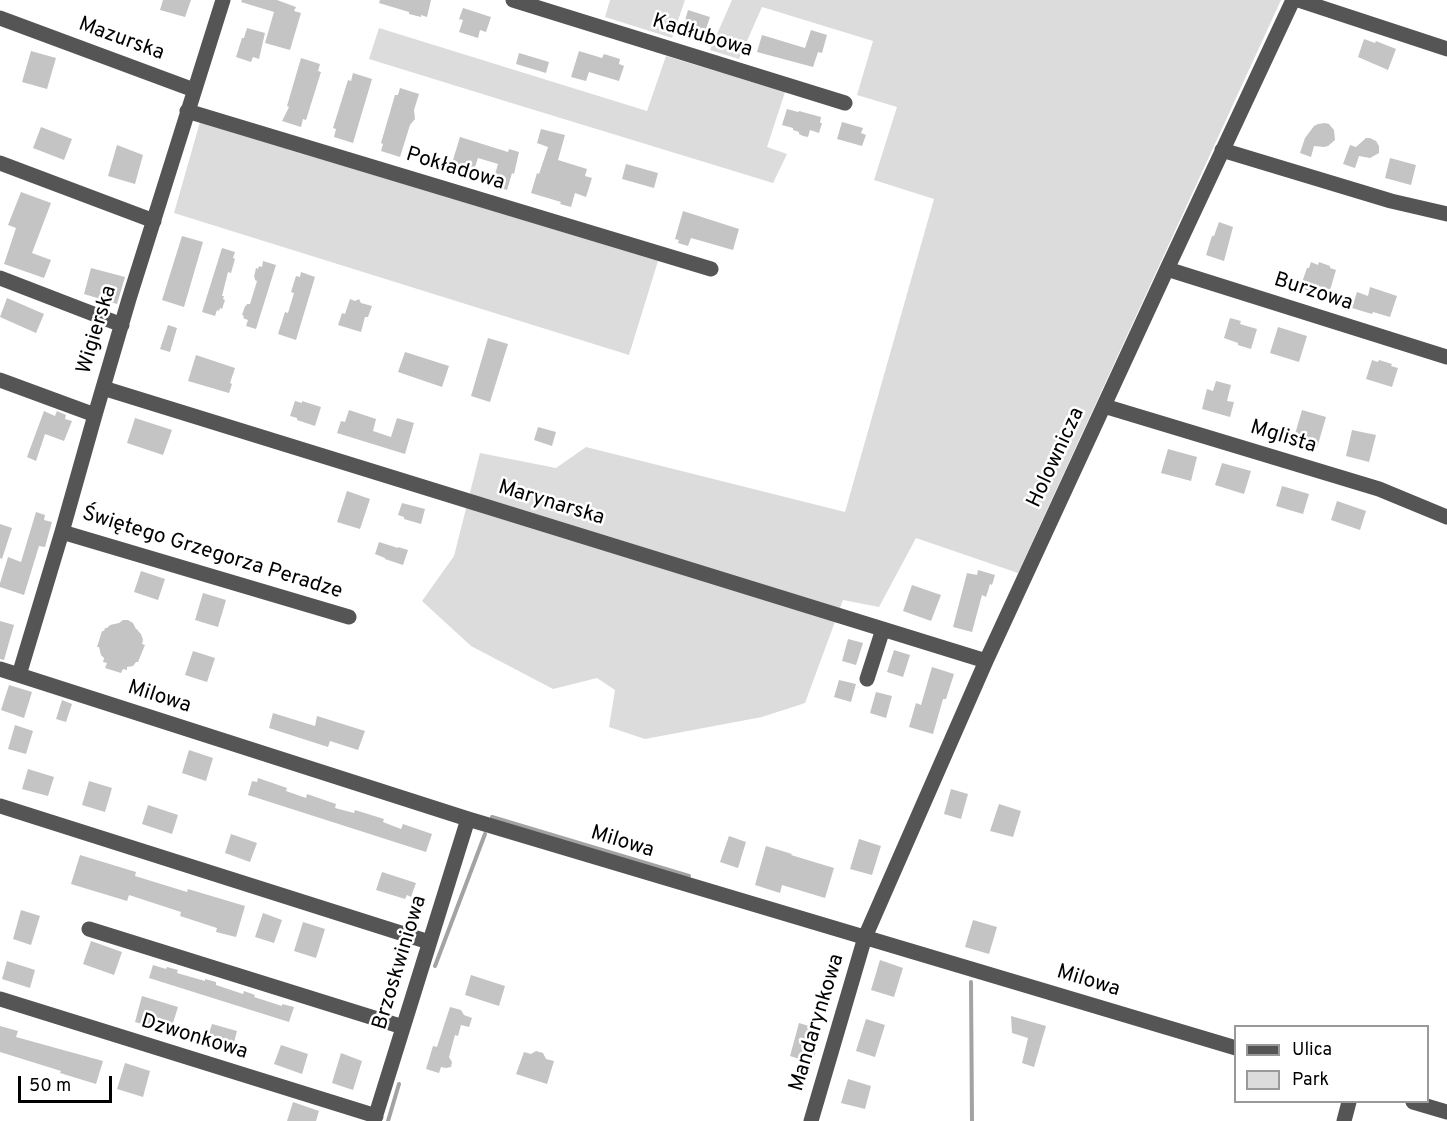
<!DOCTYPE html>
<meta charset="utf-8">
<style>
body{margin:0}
#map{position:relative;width:1447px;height:1121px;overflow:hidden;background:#fff;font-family:Overpass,sans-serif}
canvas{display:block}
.legend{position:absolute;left:1234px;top:1025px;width:195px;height:78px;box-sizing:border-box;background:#fff;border:2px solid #999;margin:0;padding:8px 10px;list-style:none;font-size:18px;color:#000}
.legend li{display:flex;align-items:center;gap:12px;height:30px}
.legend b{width:30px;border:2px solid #999}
.scale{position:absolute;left:18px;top:1076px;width:94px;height:27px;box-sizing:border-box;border:3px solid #000;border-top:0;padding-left:8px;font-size:18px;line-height:21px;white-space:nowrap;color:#000;-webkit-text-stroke:4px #fff;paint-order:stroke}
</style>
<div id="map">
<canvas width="1447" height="1121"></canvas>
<ul class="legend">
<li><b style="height:8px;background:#555"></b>Ulica</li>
<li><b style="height:16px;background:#dcdcdc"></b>Park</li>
</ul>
<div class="scale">50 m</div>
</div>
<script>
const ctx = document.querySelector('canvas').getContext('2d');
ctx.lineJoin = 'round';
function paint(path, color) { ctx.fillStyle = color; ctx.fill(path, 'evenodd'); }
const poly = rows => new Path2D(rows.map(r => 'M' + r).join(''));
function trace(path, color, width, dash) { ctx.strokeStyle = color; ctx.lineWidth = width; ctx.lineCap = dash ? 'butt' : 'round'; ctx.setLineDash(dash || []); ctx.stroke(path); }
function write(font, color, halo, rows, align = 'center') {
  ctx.font = font + ' Overpass,sans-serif'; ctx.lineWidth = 5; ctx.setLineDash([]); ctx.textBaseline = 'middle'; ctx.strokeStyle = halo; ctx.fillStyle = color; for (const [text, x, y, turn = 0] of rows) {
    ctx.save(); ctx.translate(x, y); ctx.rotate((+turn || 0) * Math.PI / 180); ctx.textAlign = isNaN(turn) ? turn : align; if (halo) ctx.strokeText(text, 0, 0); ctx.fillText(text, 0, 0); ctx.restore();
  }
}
paint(poly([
 [610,0,685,0,672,38,605,17],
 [732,0,1281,0,1018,573,916,538,879,607,843,600,805,703,762,717,645,739,609,727,615,690,597,678,553,689,471,646,422,601,454,556,480,453,556,468,586,447,845,512,934,199,874,180,897,107,857,95,873,41,762,7,739,59,710,50],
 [379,28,647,111,666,56,785,92,767,147,787,154,773,183,505,101,369,59],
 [200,122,658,261,629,355,174,213]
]), '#dcdcdc');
trace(poly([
 [492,817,689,876],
 [435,966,485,834],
 [971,982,972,1121],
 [388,1121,399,1084]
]), '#a3a3a3', 4);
paint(poly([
 [163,0,191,0,185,17,160,10],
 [242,0,277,0,296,7,294,11,301,13,290,50,265,43,274,12,241,2],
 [380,0,431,0,427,17,421,15,421,17,409,14,409,12,379,3],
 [463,8,491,17,486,32,480,30,478,38,459,32,463,20,459,19],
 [688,10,710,17,704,35,683,28],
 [247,28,265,33,259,59,253,57,251,62,236,57,242,38,244,38],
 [811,30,827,35,822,53,818,52,813,67,757,52,762,35,805,48],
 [1364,39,1375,43,1376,41,1396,49,1388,70,1358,57],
 [31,51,56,58,47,89,22,82],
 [579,51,602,58,604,54,620,59,619,64,624,66,619,81,589,72,586,81,571,77],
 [519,53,549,62,546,73,516,64],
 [301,58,320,64,318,71,321,72,306,120,303,119,301,127,282,121,289,107,287,106],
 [353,73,372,79,353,143,334,137,336,129,333,128,348,80,351,81],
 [400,88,419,94,414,110,415,119,410,125,400,157,381,151,383,144,381,143,395,95,398,95],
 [787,109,798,112,799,111,821,117,820,123,822,123,819,133,810,130,808,137,803,136,799,134,799,132,793,130,793,128,782,125],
 [842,122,863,128,861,133,866,135,862,146,837,139],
 [1325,123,1329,124,1334,130,1335,140,1328,146,1324,147,1314,146,1311,157,1300,153,1305,138,1314,126,1318,124],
 [41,127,72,139,64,160,33,148],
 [541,129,565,135,558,160,587,169,585,176,592,178,586,197,575,193,571,207,560,204,561,202,531,193,537,173,539,174,548,147,537,143],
 [460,137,508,152,509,149,519,152,514,174,512,173,507,190,492,185,498,164,478,158,474,170,452,163],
 [1366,138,1370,138,1376,141,1379,146,1379,153,1370,158,1359,156,1355,168,1343,164,1350,145,1356,147],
 [117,145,143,155,135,184,108,176],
 [1390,158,1416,165,1411,185,1385,178],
 [626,164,658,173,654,188,622,179],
 [21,192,51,203,32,253,51,260,44,278,4,264,16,228,8,225],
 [683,211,739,229,733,250,691,238,688,246,678,243,679,240,675,239],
 [1219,222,1233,227,1224,261,1206,255,1212,236,1214,236],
 [182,236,203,242,184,307,162,300],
 [222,248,235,252,233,258,235,259,231,273,228,272,222,296,224,296,223,299,225,300,222,309,220,308,219,311,217,310,215,316,202,312],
 [263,261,276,265,256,329,246,326,248,320,243,318,244,316,242,315,245,306,246,306,247,304,250,304,257,281,255,280,255,278,254,277,256,268,258,269,259,266,262,267],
 [1311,262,1318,265,1319,262,1330,266,1330,268,1336,270,1330,290,1315,285,1313,292,1300,288,1307,268,1309,268],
 [91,268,125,277,117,304,84,294],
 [301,272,315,277,296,340,278,334,285,312,288,313,294,293,291,292,296,276,300,277],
 [1370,287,1397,296,1390,317,1373,312,1372,314,1352,308,1357,292,1368,296],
 [7,298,44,314,36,333,0,317],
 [350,299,355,301,359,299,361,303,372,306,368,317,365,317,361,332,338,325,342,313,345,314],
 [1230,318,1241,321,1240,324,1257,329,1251,349,1238,345,1238,343,1224,338],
 [168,325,177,328,170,352,160,349],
 [1278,327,1307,336,1299,362,1270,353],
 [488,338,508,344,490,402,471,396],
 [405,352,449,366,442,387,398,372],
 [196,355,235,368,230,383,232,384,229,393,188,381],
 [1372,360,1378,362,1379,360,1392,364,1391,366,1398,368,1392,387,1366,379],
 [1216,381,1231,385,1227,401,1234,402,1230,417,1202,409,1207,389,1213,391],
 [295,401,302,403,302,401,321,407,315,426,297,420,297,418,290,416],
 [349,410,376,419,373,431,391,437,397,418,414,423,405,454,337,433,341,421,345,422],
 [1302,410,1326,417,1317,448,1293,441],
 [44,411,55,416,57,411,66,415,65,419,72,421,64,441,45,434,36,461,27,457],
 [135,418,172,430,163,455,127,443],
 [538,427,556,432,552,446,534,440],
 [1352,430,1376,435,1369,462,1346,456],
 [1168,449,1197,457,1191,481,1161,473],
 [1222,463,1251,471,1244,494,1215,485],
 [1282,486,1309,494,1303,514,1276,506],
 [347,491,370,499,360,529,337,522],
 [1337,501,1366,511,1360,530,1331,520],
 [402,503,425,509,421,524,404,519,404,517,398,515],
 [36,512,45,515,44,520,52,522,45,547,39,546,24,595,0,587,0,583,8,557,21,562],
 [0,524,12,528,2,559,0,558],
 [379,542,398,548,398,547,408,550,403,565,385,559,385,558,375,554],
 [978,570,995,575,992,585,990,584,986,597,982,595,972,632,953,627,967,573,977,575],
 [141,571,165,579,158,600,134,592],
 [912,585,941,595,931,621,903,611],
 [203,593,226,600,218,627,195,620],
 [123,620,128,620,133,623,136,629,138,630,138,631,141,634,143,640,142,644,145,645,138,662,136,662,133,666,127,667,127,670,123,669,121,673,105,668,107,663,103,662,104,658,101,655,99,647,97,647,102,631,104,631,105,628,107,628,110,625,119,623],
 [0,621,14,625,4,660,0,659],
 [848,639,863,643,856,665,842,661],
 [894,650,910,655,903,677,887,672],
 [193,651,215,658,207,682,185,675],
 [932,667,954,674,946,699,943,699,933,734,909,727,916,703,921,705],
 [839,680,856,684,851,702,834,697],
 [9,685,32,692,24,718,1,710],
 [876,692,892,696,886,718,870,713],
 [62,700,72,704,66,722,56,719],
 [273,713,315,726,317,716,365,731,358,750,330,741,328,747,269,728],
 [15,725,33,731,26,754,8,749],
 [189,750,213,758,206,781,182,773],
 [28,769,54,777,48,796,22,789],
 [258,778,287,788,286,791,306,798,307,794,336,804,335,808,354,813,355,810,384,819,383,822,401,829,403,824,432,834,426,852,248,795,252,781,257,782],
 [89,781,112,788,105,812,82,805],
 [951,789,968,794,961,819,944,814],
 [999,804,1021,811,1013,837,990,831],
 [148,805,178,815,172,834,142,824],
 [231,834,257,843,250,862,225,853],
 [729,836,746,842,738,868,720,862],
 [859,839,881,846,872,875,850,869],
 [766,846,792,854,791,855,834,868,825,898,782,885,780,893,755,885],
 [80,855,136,872,135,876,187,892,188,889,245,906,236,937,216,932,217,928,180,916,181,912,129,895,127,901,71,884],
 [382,872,416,883,411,897,407,895,405,899,376,890],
 [21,910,40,916,31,945,13,939],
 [263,913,282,920,274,943,255,937],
 [973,920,997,927,989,954,965,947],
 [303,922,325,929,316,958,294,951],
 [91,941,122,952,114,975,83,964],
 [880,960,903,968,894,997,871,990],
 [7,961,35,970,30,988,2,979],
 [153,965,166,969,167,967,178,970,177,973,205,981,205,979,216,982,216,985,243,994,244,991,255,995,254,997,282,1006,282,1004,294,1007,289,1022,149,978],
 [471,975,505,986,499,1006,465,995],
 [142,996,178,1007,170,1032,135,1022],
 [450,1007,461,1010,464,1015,472,1018,469,1027,461,1025,458,1036,455,1035,449,1057,452,1062,451,1067,446,1068,441,1067,439,1073,426,1069,433,1046,437,1047],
 [1011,1016,1046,1026,1034,1067,1022,1063,1028,1038,1012,1033],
 [866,1019,885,1025,875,1057,856,1051],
 [799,1023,822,1030,812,1063,790,1056],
 [212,1024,237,1031,231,1053,205,1045],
 [0,1026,18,1031,16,1037,103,1061,96,1084,60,1073,61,1071,0,1052],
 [281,1045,308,1054,302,1074,274,1064],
 [536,1051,543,1053,546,1059,554,1061,547,1084,516,1074,524,1052,531,1054],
 [341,1053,362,1061,353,1090,332,1083],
 [125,1063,150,1071,143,1097,117,1089],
 [848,1079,871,1086,865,1109,841,1103],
 [293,1102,319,1111,316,1121,287,1121]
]), '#c4c4c4');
trace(poly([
 [513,0,845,103],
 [1298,0,1447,49],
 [0,18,194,90],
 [187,111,711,269],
 [1222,150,1391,201,1447,214],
 [0,163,154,221],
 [1167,269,1447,357],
 [0,278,122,325],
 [0,380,95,415],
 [103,388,986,661],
 [1104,406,1379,489,1447,517],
 [62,532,349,617],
 [0,669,468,819,1236,1048],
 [19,675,62,532,95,415,129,299,223,0],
 [867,679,883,629],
 [0,806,429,942],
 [89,929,403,1027],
 [0,999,376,1116],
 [1413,1102,1447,1112],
 [374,1121,468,819],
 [811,1121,865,937,986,661,1167,269,1293,0],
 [1344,1121,1349,1102]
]), '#555', 15);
write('21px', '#000', '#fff', [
 ["Kadłubowa",702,37,17],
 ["Mazurska",121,40,20],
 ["Pokładowa",455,170,17],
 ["Burzowa",1313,293,18],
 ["Wigierska",98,330,-73],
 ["Mglista",1283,438,17],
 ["Holownicza",1057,458,-65],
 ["Marynarska",551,504,17],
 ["Świętego Grzegorza Peradze",212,554,17],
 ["Milowa",159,698,18],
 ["Milowa",622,843,17],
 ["Brzoskwiniowa",401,963,-73],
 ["Milowa",1088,982,17],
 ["Mandarynkowa",818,1023,-73],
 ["Dzwonkowa",194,1038,17]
]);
</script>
